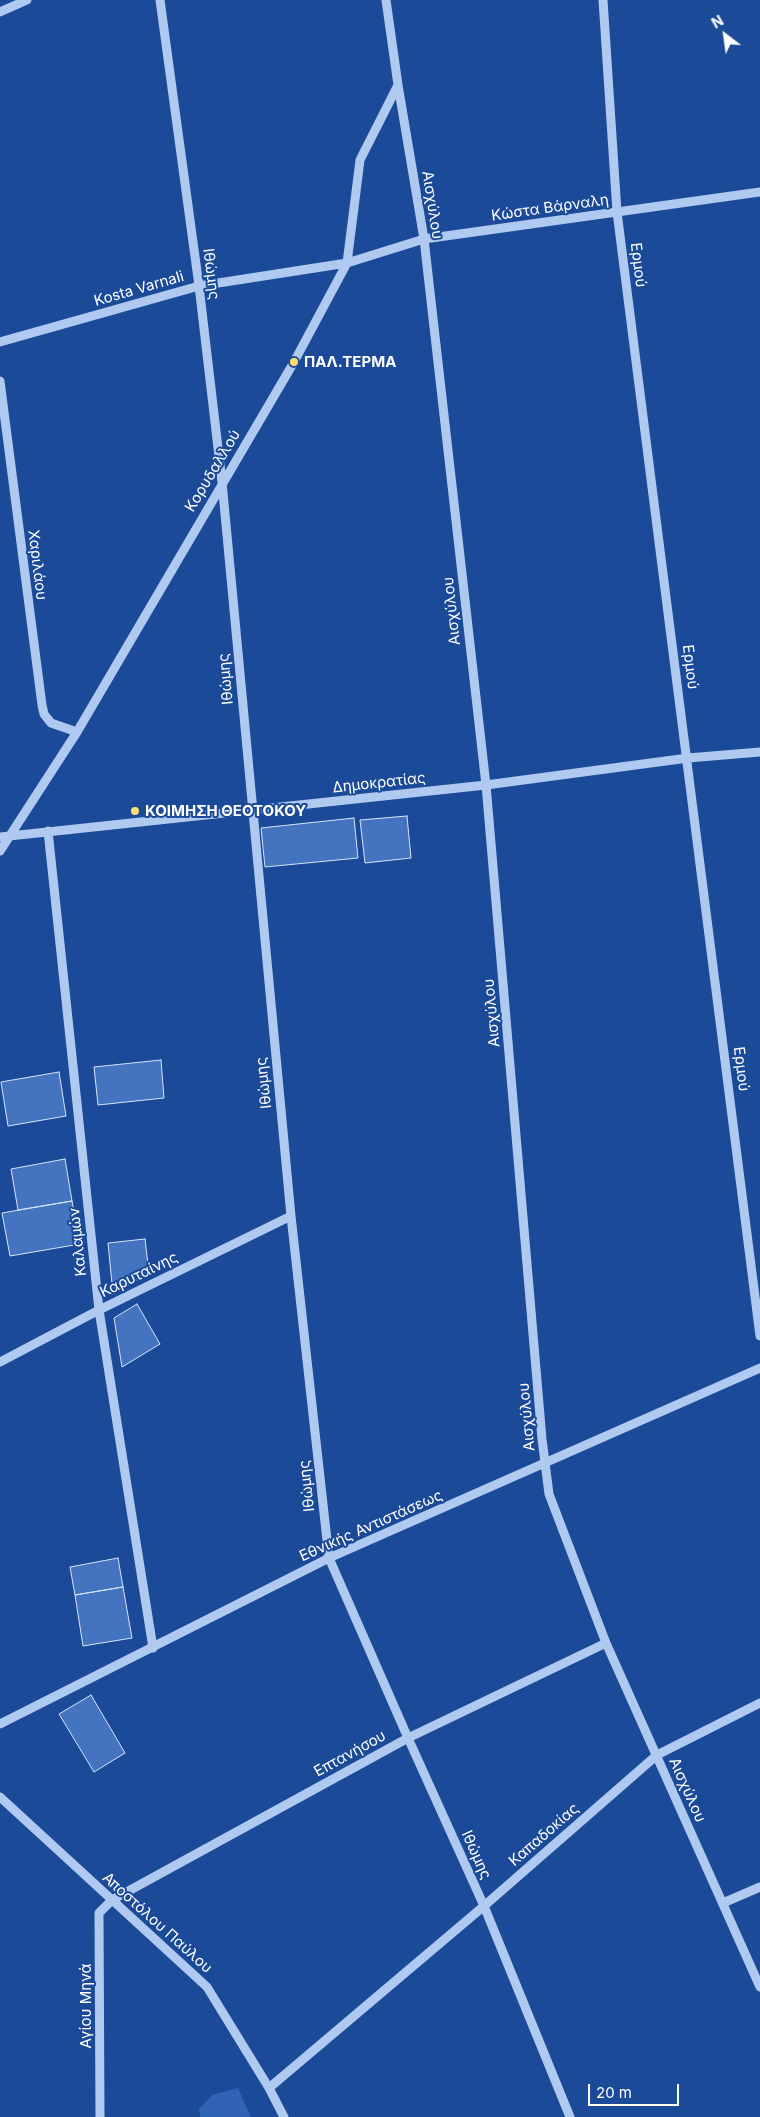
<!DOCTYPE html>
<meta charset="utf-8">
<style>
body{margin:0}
#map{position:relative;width:760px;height:2117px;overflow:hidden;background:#1b4a98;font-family:Inter,sans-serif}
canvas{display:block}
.north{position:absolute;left:700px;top:10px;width:50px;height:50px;-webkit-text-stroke:4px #1b4a98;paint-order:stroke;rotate:330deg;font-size:14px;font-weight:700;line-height:20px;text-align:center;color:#fff}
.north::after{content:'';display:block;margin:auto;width:18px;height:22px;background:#fff;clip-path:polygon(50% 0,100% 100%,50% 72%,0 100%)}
.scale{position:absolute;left:588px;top:2084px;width:91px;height:22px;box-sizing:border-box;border:2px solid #fff;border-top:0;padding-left:6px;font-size:15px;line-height:18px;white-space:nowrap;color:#fff;-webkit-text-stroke:4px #1b4a98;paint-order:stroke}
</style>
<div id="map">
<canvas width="760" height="2117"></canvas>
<div class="north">N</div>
<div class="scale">20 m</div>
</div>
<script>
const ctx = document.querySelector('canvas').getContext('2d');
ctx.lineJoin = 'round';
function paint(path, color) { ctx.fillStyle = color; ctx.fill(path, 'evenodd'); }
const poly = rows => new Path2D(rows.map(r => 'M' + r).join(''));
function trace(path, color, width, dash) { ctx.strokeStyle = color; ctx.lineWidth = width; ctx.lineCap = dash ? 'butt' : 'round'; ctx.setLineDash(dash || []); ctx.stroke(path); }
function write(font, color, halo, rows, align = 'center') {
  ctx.font = font + ' Inter,sans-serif'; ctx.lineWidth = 4; ctx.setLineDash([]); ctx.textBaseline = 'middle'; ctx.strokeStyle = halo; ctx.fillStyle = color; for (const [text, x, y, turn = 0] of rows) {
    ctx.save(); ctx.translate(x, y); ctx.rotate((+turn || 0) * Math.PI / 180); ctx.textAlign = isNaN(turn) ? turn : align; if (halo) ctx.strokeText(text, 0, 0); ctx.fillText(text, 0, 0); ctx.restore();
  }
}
paint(poly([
 [238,2088,251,2117,200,2117,199,2109,212,2095]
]), '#2f63b5');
const building = poly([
 [407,816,411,858,365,863,360,820,407,816],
 [354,818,358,858,265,867,261,828,354,818],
 [161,1060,164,1098,98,1105,94,1067,161,1060],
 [59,1072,66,1116,8,1126,1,1082,59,1072],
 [65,1159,72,1201,18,1210,11,1169,65,1159],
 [72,1201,80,1244,10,1256,2,1213,72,1201],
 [145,1239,149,1273,113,1294,108,1243,145,1239],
 [137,1304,160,1344,122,1367,114,1318,137,1304],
 [118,1558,123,1587,75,1595,70,1567,118,1558],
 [123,1587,132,1638,83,1646,75,1595,123,1587],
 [91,1695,125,1753,94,1772,59,1714,91,1695]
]);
paint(building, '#4473bf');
trace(building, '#d7e5fb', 1);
trace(poly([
 [160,0,199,286,222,482,291,1216,329,1558,408,1738,484,1906,570,2117],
 [386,0,398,85,424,239,486,785,542,1439,549,1494,606,1643,760,1987],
 [603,0,617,212,760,1336],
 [0,12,27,0],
 [0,342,199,286,347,263,424,239,760,192],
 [0,381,42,705,44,714,51,723,77,732],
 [48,831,99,1310,153,1648],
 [0,837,486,785,688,758,760,752],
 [0,851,77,732,294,362,347,263,360,160,398,85],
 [0,1362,99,1310,291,1216],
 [0,1724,329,1558,760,1368],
 [0,1797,207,1987,269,2088,284,2117],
 [723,1903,760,1887],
 [269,2088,484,1906,657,1755,760,1703],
 [100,2117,99,1913,112,1900,408,1738,606,1643]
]), '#b0c9f0', 9);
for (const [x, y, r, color] of [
 [294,362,5,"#ffde6f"],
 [135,811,5,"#ffde6f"]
]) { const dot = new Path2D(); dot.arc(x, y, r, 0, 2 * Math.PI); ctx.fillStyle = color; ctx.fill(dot); trace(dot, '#1b4a98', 2); }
write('15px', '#fff', '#1b4a98', [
 ["Αισχύλου",432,205,81],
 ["Κώστα Βάρναλη",550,208,-8],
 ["Ερμού",638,265,83],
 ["Ιθώμης",211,274,83],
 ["Kosta Varnali",139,289,-16],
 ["Κορυδαλλού",213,471,-59],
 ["Χαριλάου",37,565,83],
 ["Αισχύλου",452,611,-96],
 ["Ερμού",690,667,83],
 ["Ιθώμης",226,679,-95],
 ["Δημοκρατίας",379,783,-6],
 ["Αισχύλου",492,1013,-95],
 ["Ερμού",741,1069,83],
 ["Ιθώμης",264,1083,-96],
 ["Καλαμών",78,1242,-96],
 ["Καρυταίνης",139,1275,-26],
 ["Αισχύλου",527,1417,-95],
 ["Ιθώμης",307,1486,-96],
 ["Εθνικής Αντιστάσεως",371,1526,-24],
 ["Επτανήσου",350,1754,-29],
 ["Αισχύλου",687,1790,66],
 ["Καπαδοκίας",544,1835,-41],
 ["Ιθώμης",476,1855,66],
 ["Αποστόλου Παύλου",157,1923,42],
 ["Αγίου Μηνά",86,2006,-90]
]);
write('bold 15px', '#fff', '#1b4a98', [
 ["ΠΑΛ.ΤΕΡΜΑ",304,362],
 ["ΚΟΙΜΗΣΗ ΘΕΟΤΟΚΟΥ",145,811]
], 'left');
</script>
